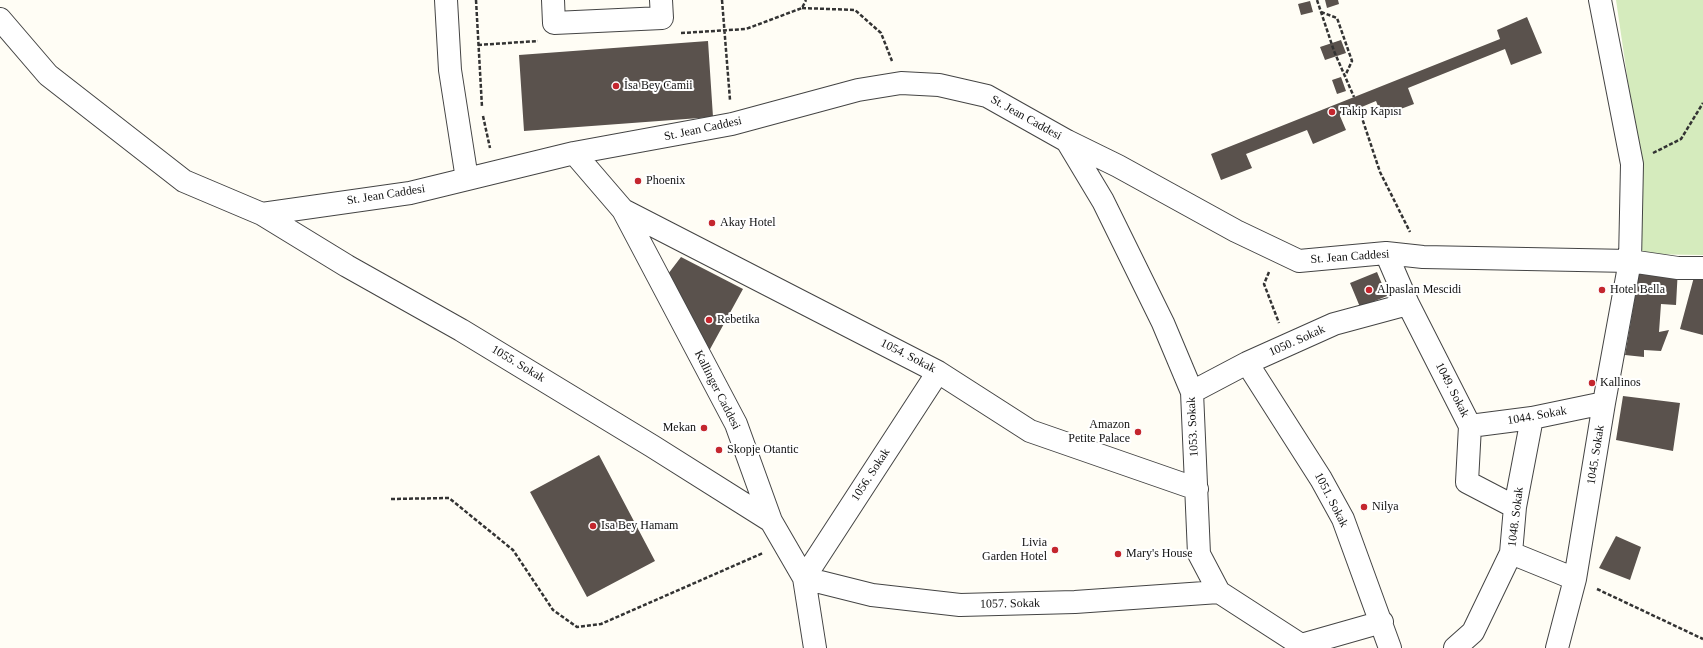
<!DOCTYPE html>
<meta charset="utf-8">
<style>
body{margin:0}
canvas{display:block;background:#fffdf5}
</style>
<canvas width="1703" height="648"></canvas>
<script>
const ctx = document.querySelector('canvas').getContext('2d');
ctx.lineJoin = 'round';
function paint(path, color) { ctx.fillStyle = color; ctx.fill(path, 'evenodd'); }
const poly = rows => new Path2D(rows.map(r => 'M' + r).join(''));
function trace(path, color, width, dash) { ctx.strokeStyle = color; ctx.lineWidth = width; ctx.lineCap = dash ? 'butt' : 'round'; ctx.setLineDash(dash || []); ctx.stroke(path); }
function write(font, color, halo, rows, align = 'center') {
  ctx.font = font + ' "Times New Roman",serif'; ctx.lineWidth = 4; ctx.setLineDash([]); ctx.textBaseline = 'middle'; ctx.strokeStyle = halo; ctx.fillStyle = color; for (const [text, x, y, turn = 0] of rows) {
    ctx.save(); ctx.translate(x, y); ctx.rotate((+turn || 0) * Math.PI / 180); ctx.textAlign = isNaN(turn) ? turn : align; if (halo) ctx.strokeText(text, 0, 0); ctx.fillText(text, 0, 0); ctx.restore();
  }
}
paint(poly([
 [1616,0,1703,0,1703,255,1640,254,1642,177]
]), '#d5ebbd');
paint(poly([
 [1325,0,1338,0,1339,4,1327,8],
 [1310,1,1313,12,1301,15,1298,4],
 [1527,17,1542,53,1511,65,1505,49,1408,88,1414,104,1382,116,1376,101,1340,116,1346,130,1313,144,1307,130,1246,154,1252,168,1221,180,1211,154,1500,39,1497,30],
 [1341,40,1346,53,1325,60,1320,47],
 [708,41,713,117,524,131,519,55],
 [1341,77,1346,91,1337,94,1332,80],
 [681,257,743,289,709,351,668,274],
 [1678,268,1676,305,1661,304,1659,332,1669,330,1661,351,1644,350,1644,357,1625,355,1639,274],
 [1377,272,1387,296,1360,307,1350,283],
 [1694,277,1703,277,1703,335,1680,329],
 [1623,396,1680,403,1673,451,1616,440],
 [599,455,655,561,587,597,530,492],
 [1616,536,1641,547,1630,580,1599,568]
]), '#5a524d');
const minor = poly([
 [446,0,450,70,467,179],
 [553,0,554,23,662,18,661,0],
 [0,19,48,75,184,181,262,214,347,266,461,330,652,446,771,521],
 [1067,141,1103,201,1163,323,1192,392,1199,554,1219,592,1301,645],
 [574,153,623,210,736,424,771,521,804,578,815,648],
 [623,210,938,372,1030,431,1197,489],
 [262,214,410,193,574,153,732,124,858,90,901,83,939,85,987,96,1067,141,1118,166,1236,231,1299,261,1386,253,1423,257,1630,261,1678,268,1703,268],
 [1386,253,1408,304,1470,426,1467,482,1515,507],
 [1247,363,1321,479,1343,519,1390,648],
 [938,372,804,578,872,595,960,605,1075,602,1219,592],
 [1192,392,1247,363,1334,324,1408,304],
 [1470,426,1532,418,1604,403],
 [1511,553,1575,579],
 [1301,645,1382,622],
 [1455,648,1473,632,1511,553,1515,507,1532,418],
 [1557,648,1575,579,1604,403,1630,261,1632,164,1600,0]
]);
trace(minor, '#444', 24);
trace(poly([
 [476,0,482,107],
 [722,0,730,100],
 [1317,0,1334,51,1354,97],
 [802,8,855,10,881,33,892,61],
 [1321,12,1337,18,1352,61,1345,76],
 [681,33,746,29,802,8,806,0],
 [478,45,538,41],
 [1359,109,1380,172,1410,232],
 [483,116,490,148],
 [1653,153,1681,139,1703,103],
 [1269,272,1264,284,1279,323],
 [391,499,449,498,513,550,553,610,577,627,601,624,763,553],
 [1597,589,1703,639]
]), '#333', 2.5, [4, 2]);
trace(minor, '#fff', 22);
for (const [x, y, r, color] of [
 [616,86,4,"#c4262e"],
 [1332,112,4,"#c4262e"],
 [638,181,4,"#c4262e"],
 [712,223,4,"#c4262e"],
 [1369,290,4,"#c4262e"],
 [1602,290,4,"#c4262e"],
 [709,320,4,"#c4262e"],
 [1592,383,4,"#c4262e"],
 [704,428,4,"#c4262e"],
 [1138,432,4,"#c4262e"],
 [719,450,4,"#c4262e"],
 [1364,507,4,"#c4262e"],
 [593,526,4,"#c4262e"],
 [1055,550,4,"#c4262e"],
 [1118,554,4,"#c4262e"]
]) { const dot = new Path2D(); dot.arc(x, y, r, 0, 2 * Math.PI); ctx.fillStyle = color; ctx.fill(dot); trace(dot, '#fff', 1.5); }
write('12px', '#111', '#fff', [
 ["İsa Bey Camii",624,86],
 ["Takip Kapısı",1340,112],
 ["Phoenix",646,181],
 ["Akay Hotel",720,223],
 ["Alpaslan Mescidi",1377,290],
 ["Hotel Bella",1610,290],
 ["Rebetika",717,320],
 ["Kallinos",1600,383],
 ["Amazon",1130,425,"right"],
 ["Petite Palace",1130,439,"right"],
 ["Mekan",696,428,"right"],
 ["Skopje Otantic",727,450],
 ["Nilya",1372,507],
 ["Isa Bey Hamam",601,526],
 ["Livia",1047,543,"right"],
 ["Garden Hotel",1047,557,"right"],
 ["Mary's House",1126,554]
], 'left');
write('12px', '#111', '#fff', [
 ["St. Jean Caddesi",1026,118,29],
 ["St. Jean Caddesi",703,129,-12],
 ["St. Jean Caddesi",386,195,-9],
 ["St. Jean Caddesi",1350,257,-4],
 ["1050. Sokak",1297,341,-24],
 ["1054. Sokak",908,356,27],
 ["1055. Sokak",518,364,31],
 ["Kallinger Caddesi",717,390,63],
 ["1049. Sokak",1452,390,63],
 ["1044. Sokak",1537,416,-10],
 ["1053. Sokak",1193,427,-93],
 ["1045. Sokak",1596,455,-81],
 ["1056. Sokak",871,475,-57],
 ["1051. Sokak",1331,500,63],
 ["1048. Sokak",1516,517,-83],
 ["1057. Sokak",1010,604,-1]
]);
</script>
